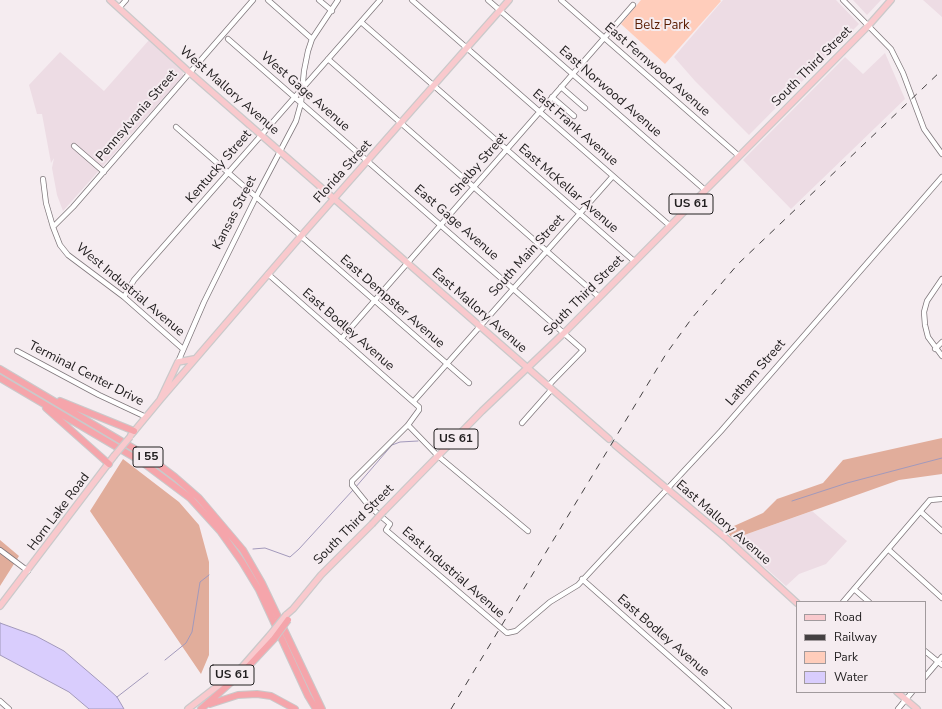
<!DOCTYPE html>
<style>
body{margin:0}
#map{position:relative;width:942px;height:709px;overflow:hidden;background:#f5ecf0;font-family:"Nunito Sans",sans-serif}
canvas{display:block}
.legend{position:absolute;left:796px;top:601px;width:130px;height:92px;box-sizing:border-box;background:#f5ecf0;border:1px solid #a19a9d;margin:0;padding:5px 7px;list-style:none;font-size:12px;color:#232021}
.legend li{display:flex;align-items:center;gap:8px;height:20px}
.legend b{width:20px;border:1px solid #a19a9d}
</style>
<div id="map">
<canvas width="942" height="709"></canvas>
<ul class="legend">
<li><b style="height:5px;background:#f9c9cd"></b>Road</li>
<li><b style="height:5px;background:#444042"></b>Railway</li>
<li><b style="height:11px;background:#ffcdbb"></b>Park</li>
<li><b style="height:11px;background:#d9cdfd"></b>Water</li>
</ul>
</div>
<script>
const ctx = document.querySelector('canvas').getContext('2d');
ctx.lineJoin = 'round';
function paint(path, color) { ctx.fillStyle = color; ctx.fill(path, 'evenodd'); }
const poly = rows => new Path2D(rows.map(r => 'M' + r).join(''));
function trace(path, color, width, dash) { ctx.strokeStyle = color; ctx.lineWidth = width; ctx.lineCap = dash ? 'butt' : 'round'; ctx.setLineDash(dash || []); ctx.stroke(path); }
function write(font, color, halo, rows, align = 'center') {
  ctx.font = font + ' "Nunito Sans",sans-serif'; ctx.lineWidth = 4; ctx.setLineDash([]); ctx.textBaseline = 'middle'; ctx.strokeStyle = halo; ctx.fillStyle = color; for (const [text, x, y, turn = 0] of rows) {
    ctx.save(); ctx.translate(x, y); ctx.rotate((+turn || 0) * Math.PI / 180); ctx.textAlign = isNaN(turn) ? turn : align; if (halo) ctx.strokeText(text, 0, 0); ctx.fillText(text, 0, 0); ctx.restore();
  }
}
paint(poly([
 [723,0,836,0,859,24,749,135,695,81,674,57],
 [853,0,881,0,867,15],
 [923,0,942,0,942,17],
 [149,40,183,72,183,76,63,211,57,195,52,168,54,158,51,163,42,114,37,114,29,85,60,52,104,91],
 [885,53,905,99,791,209,743,160,845,57,863,74],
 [812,511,847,541,826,564,799,574,786,586,733,539]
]), '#eddce4');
paint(poly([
 [641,0,720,0,721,1,665,64,621,24]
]), '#ffcdbb');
paint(poly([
 [942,438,942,474,899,480,733,539,725,530,763,513,777,499,823,483,843,460],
 [123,459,179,502,199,525,209,562,209,655,201,674,90,511],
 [0,540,19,556,0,586]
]), '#e1ad9b');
const water = poly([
 [0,623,36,636,64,651,106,687,117,697,124,709,89,709,69,692,0,655,0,623]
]);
paint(water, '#d9cdfd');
trace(water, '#a299bb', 1);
trace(poly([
 [355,488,392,445,400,442,418,441],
 [792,501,847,483,942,458],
 [253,549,265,548,290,557,299,549,353,490],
 [165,660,186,643,192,632,200,582,209,575],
 [117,697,148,673]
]), '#a299bb', 1);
const minor = poly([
 [268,0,312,39],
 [319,0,332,11],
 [412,0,669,225],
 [488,0,705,190],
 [561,0,739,156],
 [843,0,891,49,903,73,924,129,942,154],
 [119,8,126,0],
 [361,22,634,261],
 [228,39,583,350,548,386],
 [328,59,599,297],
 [561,87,585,108],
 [552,97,574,116],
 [176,127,469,383],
 [74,146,104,172],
 [43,179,46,203,53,227,60,245,68,255,124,297,183,349],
 [53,227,73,207,253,0],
 [268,274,419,407,419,410,408,425,352,481,352,485,369,506,390,524,386,530,507,633,516,631,550,602,578,585,721,431,942,177],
 [942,279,927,301,924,312,925,325,928,337,942,356],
 [124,297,134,280,380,0],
 [341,339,633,5],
 [935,349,942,342],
 [17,351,99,395,146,417],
 [178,362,204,302,256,197,296,121,301,103,304,71,308,51,312,39,338,0],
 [414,401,613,176],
 [522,423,552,389],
 [408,425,438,456,528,531],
 [921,512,942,531],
 [0,550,28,571],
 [889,550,942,598],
 [582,579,729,709],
 [854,589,869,602],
 [843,602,930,500,942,499],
 [925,651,942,665],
 [925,677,942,657],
 [0,701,9,709],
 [898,709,912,692]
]);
const major = poly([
 [110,0,189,72,609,439],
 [160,400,301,236,509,0],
 [131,435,160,400,178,362,194,359],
 [615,445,727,539,797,603],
 [384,511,482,411,564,333,869,25,891,0],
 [0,606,114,456],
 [286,615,293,609,321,575,372,524],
 [897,692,917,709],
 [188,709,242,667,270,635]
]);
const highway = poly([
 [0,369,150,458,175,477,199,498,243,550,262,583,322,709],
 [0,378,142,462,190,498,220,531,242,562,259,590,308,696,316,709],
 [60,401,134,431],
 [46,408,109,464],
 [210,704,238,695,257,694,271,696,295,709],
 [201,709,245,670,274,639]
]);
trace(minor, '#7f777b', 6);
trace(major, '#cac9ca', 8);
trace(highway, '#cac9ca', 8);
trace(minor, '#fff', 4.5);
trace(major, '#f9c9cd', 5.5);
trace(highway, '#f5a5ab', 6);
trace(poly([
 [451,709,666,354,692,318,738,264,942,70]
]), '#444042', 1, [7, 7]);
const majorBridge = poly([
 [114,456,130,437],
 [372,524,384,511],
 [270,635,286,615]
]);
const highwayBridge = poly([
 [274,639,288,620]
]);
trace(majorBridge, '#cac9ca', 8, []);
trace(highwayBridge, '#cac9ca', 8, []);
trace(majorBridge, '#f9c9cd', 5.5);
trace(highwayBridge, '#f5a5ab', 6);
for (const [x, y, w] of [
 [691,204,44],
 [456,439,44],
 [148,457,30],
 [232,675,44]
]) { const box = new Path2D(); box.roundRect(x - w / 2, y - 10, w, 20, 3); ctx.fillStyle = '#f5ecf0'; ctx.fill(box); trace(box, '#232021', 1); }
write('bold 12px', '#232021', null, [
 ["US 61",691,204],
 ["US 61",456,439],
 ["I 55",148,457],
 ["US 61",232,675]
]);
write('13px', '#591c02', '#f5ecf0', [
 ["Belz Park",662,26]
]);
write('13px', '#232021', '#f5ecf0', [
 ["South Third Street",812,67,-45],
 ["East Fernwood Avenue",657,70,41],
 ["West Mallory Avenue",229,91,41],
 ["West Gage Avenue",305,92,41],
 ["East Norwood Avenue",610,92,41],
 ["Pennsylvania Street",137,116,-49],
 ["East Frank Avenue",575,128,41],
 ["Shelby Street",479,165,-49],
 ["Kentucky Street",219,167,-49],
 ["Florida Street",343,172,-48],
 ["East McKellar Avenue",568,189,41],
 ["Kansas Street",235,213,-63],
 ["East Gage Avenue",456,223,41],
 ["South Main Street",527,256,-48],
 ["West Industrial Avenue",130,290,40],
 ["South Third Street",584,296,-45],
 ["East Dempster Avenue",392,302,41],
 ["East Mallory Avenue",479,311,41],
 ["East Bodley Avenue",348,330,41],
 ["Latham Street",756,373,-49],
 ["Terminal Center Drive",86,374,27],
 ["Horn Lake Road",59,512,-53],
 ["East Mallory Avenue",723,523,41],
 ["South Third Street",354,525,-45],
 ["East Industrial Avenue",453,573,41],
 ["East Bodley Avenue",663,636,41]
]);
</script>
